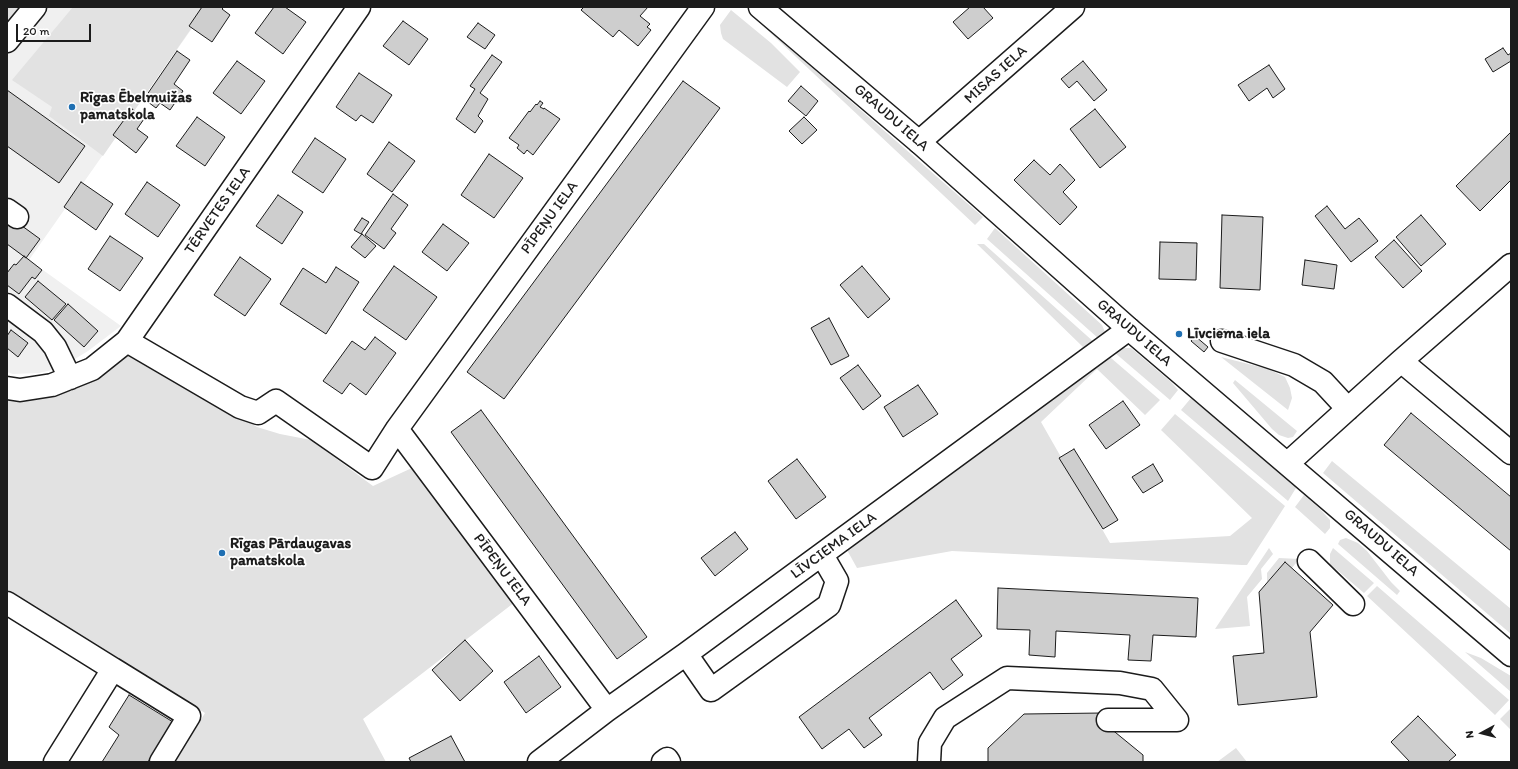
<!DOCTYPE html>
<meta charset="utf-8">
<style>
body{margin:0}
#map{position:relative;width:1518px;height:769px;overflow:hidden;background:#fff;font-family:Itim,sans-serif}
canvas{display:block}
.frame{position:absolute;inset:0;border:8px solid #1c1c1c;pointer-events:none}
.north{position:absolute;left:1462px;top:713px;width:40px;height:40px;-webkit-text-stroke:3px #fff;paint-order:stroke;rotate:263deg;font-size:11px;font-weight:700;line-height:16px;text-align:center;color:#1c1c1c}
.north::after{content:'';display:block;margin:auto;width:14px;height:18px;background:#1c1c1c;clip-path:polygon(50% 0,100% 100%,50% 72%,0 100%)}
.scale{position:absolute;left:16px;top:24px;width:75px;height:18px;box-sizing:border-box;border:2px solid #1c1c1c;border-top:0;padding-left:5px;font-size:12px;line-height:14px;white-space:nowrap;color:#1c1c1c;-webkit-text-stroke:3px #fff;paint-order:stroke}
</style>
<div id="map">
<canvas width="1518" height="769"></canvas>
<div class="frame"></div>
<div class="north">N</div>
<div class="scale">20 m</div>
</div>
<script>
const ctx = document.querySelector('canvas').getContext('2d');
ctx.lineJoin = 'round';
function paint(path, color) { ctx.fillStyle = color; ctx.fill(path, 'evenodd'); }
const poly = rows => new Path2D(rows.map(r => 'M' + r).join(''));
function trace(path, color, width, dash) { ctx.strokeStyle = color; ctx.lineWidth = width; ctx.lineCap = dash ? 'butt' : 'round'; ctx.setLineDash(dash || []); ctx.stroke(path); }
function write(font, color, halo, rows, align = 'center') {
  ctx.font = font + ' Itim,sans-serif'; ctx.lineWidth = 3.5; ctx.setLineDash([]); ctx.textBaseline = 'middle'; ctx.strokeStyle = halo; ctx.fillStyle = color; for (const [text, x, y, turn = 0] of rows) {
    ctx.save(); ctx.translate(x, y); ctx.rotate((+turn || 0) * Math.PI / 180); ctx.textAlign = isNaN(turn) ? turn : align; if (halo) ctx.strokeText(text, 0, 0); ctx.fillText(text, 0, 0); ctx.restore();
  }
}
paint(poly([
 [7,7,207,7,29,260,121,326,88,351,60,368,39,373,13,374,7,372]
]), '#f0f0f0');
paint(poly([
 [7,7,26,7,7,30],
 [73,7,206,7,103,156,49,116,52,107,12,80],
 [731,10,771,43,800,72,787,87,723,39,721,33,720,25],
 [761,23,983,217,975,225,762,25],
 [995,228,1102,325,1105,332,1099,339,987,239],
 [977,244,984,244,1095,343,1081,353,1079,350,1083,347],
 [129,346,257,427,280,434,311,440,373,486,414,467,515,602,363,719,386,762,175,762,205,713,7,590,7,395],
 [1120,348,1131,348,1171,382,1178,390,1170,400,1114,352],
 [1106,357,1111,358,1160,400,1145,415,1097,369,1041,422,1110,543,1230,536,1252,518,1161,430,1175,414,1285,506,1247,565,1242,565,952,551,857,568,847,550],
 [1221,357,1268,369,1285,377,1290,388,1292,398,1288,410],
 [1235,380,1297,431,1293,437,1288,438,1279,435,1272,429,1233,383],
 [1191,398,1296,488,1288,501,1181,410],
 [1332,461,1511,609,1511,634,1323,473],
 [1304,495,1320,509,1330,520,1330,528,1325,534,1295,507],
 [1346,538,1358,543,1367,551,1391,582,1400,591,1397,595,1338,544,1340,540],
 [1269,548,1273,554,1261,569,1262,579,1247,597,1250,626,1215,629],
 [1333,548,1374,583,1364,593,1330,564,1330,554],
 [1279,558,1299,559,1292,568,1285,562,1267,582,1267,573],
 [1377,586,1509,700,1495,715,1367,596],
 [1465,652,1481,658,1511,676,1511,692],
 [1511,708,1511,730,1500,719],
 [1236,748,1247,762,1217,762]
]), '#e2e2e2');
const building = poly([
 [202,7,224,7,222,9,230,15,212,42,189,26,202,7],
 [274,7,285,7,306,22,283,54,255,33,274,7],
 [584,7,648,7,640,16,650,24,647,27,651,30,638,46,619,30,613,37,581,10,584,7],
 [970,7,983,7,993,18,968,39,953,22,970,7],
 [403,21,428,39,409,65,383,46,403,21],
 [478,23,495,35,485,49,467,37,478,23],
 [1503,48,1508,55,1511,53,1511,61,1493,72,1485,59,1503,48],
 [177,51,190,60,174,84,183,91,170,110,160,103,156,108,144,99,177,51],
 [492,55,502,62,480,93,488,99,478,116,483,121,475,133,456,119,475,89,470,86,492,55],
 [237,61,265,81,241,114,213,93,237,61],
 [1083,61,1107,90,1094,101,1077,81,1069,88,1061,79,1083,61],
 [1269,65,1285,89,1273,98,1267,88,1249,101,1238,85,1269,65],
 [359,73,392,95,373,123,361,115,356,121,336,107,359,73],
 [683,81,720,108,504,399,467,372,683,81],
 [801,86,818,101,806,116,788,101,801,86],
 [7,90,85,146,59,183,7,146,7,90],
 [540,101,543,103,540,107,544,109,544,108,560,119,533,155,527,150,524,154,517,148,519,145,509,138,529,111,530,112,536,104,537,105,540,101],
 [132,109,144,119,137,129,148,137,136,153,113,135,132,109],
 [1095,109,1126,147,1100,168,1070,129,1095,109],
 [197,117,225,137,205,166,176,146,197,117],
 [804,117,817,130,802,144,789,131,804,117],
 [1511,132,1511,180,1480,211,1456,186,1511,132],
 [315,138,346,159,323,193,292,172,315,138],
 [389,142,415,161,392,192,367,174,389,142],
 [489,154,523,178,494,218,461,195,489,154],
 [1034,160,1050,175,1060,164,1075,180,1063,192,1077,207,1060,225,1014,180,1034,160],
 [81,182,113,204,96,230,64,207,81,182],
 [147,182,180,205,158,237,125,214,147,182],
 [393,194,408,205,391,229,396,233,384,249,365,235,393,194],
 [278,195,303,212,282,244,256,226,278,195],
 [1327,206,1345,229,1359,218,1378,241,1351,262,1315,216,1327,206],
 [7,215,40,239,26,258,7,244,7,215],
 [1222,215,1263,217,1260,290,1220,288,1222,215],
 [1421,215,1446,244,1421,266,1396,237,1421,215],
 [362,218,369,222,361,234,354,230,362,218],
 [443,224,469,243,447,271,422,252,443,224],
 [362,234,376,246,365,258,351,247,362,234],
 [110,236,143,258,120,291,88,269,110,236],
 [1394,240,1422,271,1403,288,1375,257,1394,240],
 [1160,242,1197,243,1196,280,1159,279,1160,242],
 [24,256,42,270,35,279,32,277,19,294,7,285,7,273,14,264,16,265,24,256],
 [240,257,271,279,245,316,214,295,240,257],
 [1305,260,1337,265,1334,289,1302,285,1305,260],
 [394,266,437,297,406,340,363,310,394,266],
 [862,266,890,299,868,318,840,285,862,266],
 [336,267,359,282,326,334,280,304,303,268,326,283,336,267],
 [38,281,66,304,52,320,25,297,38,281],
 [68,304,98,331,84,347,54,320,68,304],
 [829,318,849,356,831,365,811,328,829,318],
 [11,330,28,343,18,357,7,348,7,336,11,330],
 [1195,336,1208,347,1204,352,1191,341,1195,336],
 [375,337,396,353,366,395,350,383,342,394,323,381,352,341,365,350,375,337],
 [858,365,881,396,863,410,840,378,858,365],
 [918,385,938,414,903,437,884,407,918,385],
 [1123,401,1140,425,1106,449,1089,425,1123,401],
 [481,410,647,637,617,659,451,432,481,410],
 [1411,413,1511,497,1511,551,1384,445,1411,413],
 [1074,449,1118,520,1103,529,1059,458,1074,449],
 [797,459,826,497,796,519,768,481,797,459],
 [1153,464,1163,481,1143,493,1132,477,1153,464],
 [735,532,748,549,715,576,701,558,735,532],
 [1285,562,1333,605,1310,632,1317,697,1238,705,1233,656,1264,653,1259,592,1285,562],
 [998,588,1198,598,1196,637,1153,635,1151,661,1128,660,1130,635,1056,631,1055,657,1029,655,1030,630,997,629,998,588],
 [956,600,982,636,951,659,963,675,943,690,930,672,869,718,882,735,864,748,849,729,822,749,799,717,956,600],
 [465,640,493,671,460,701,432,670,465,640],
 [539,656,561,687,526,713,504,682,539,656],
 [129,695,173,722,148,762,102,762,119,735,109,727,129,695],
 [1103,713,1110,728,1143,755,1143,762,988,762,988,748,1024,714,1103,713],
 [1418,716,1456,755,1448,762,1410,762,1391,742,1418,716],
 [451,736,465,762,411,762,409,758,451,736]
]);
paint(building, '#cecece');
trace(building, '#1c1c1c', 1);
const minor = poly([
 [7,41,35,7],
 [919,142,1073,7],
 [7,210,17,217],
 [7,305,43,332,55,347,70,378],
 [127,341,240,407,258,413,276,401,372,468,397,429,703,7],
 [1222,341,1294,365,1323,382,1348,409],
 [1401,361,1511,453],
 [7,388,20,390,52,385,92,369,127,341,359,7],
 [397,429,607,710],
 [1288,463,1401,361,1511,265],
 [1309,561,1353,604],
 [7,603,113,669,55,762],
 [686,654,711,690,829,605,837,581,822,555],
 [113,669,189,716,161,762],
 [1108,720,1177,720],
 [539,762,607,710,686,654,1129,329],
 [663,762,667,759,669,762],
 [929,762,930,743,945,718,1007,678,1120,683,1152,689,1177,720]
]);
const major = poly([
 [760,7,919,142,1129,329,1511,655]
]);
trace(minor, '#1c1c1c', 25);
trace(major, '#1c1c1c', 25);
trace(minor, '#fff', 22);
trace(major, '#fff', 22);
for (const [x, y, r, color] of [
 [72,107,4,"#1f6fb2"],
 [1179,334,4,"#1f6fb2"],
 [222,553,4,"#1f6fb2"]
]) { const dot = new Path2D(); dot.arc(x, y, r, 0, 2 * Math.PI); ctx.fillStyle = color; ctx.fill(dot); trace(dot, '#fff', 1.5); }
write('15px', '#1c1c1c', '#fff', [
 ["MISAS IELA",996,75,-42],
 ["GRAUDU IELA",891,118,41],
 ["TĒRVETES IELA",218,211,-55],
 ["PĪPEŅU IELA",550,218,-54],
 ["GRAUDU IELA",1134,333,41],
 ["GRAUDU IELA",1381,543,41],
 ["LĪVCIEMA IELA",834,546,-36],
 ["PĪPEŅU IELA",502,570,53]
]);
write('bold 15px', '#1c1c1c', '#fff', [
 ["Rīgas Ēbelmuižas",80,98],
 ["pamatskola",80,115],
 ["Līvciema iela",1187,334],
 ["Rīgas Pārdaugavas",230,544],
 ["pamatskola",230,561]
], 'left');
</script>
